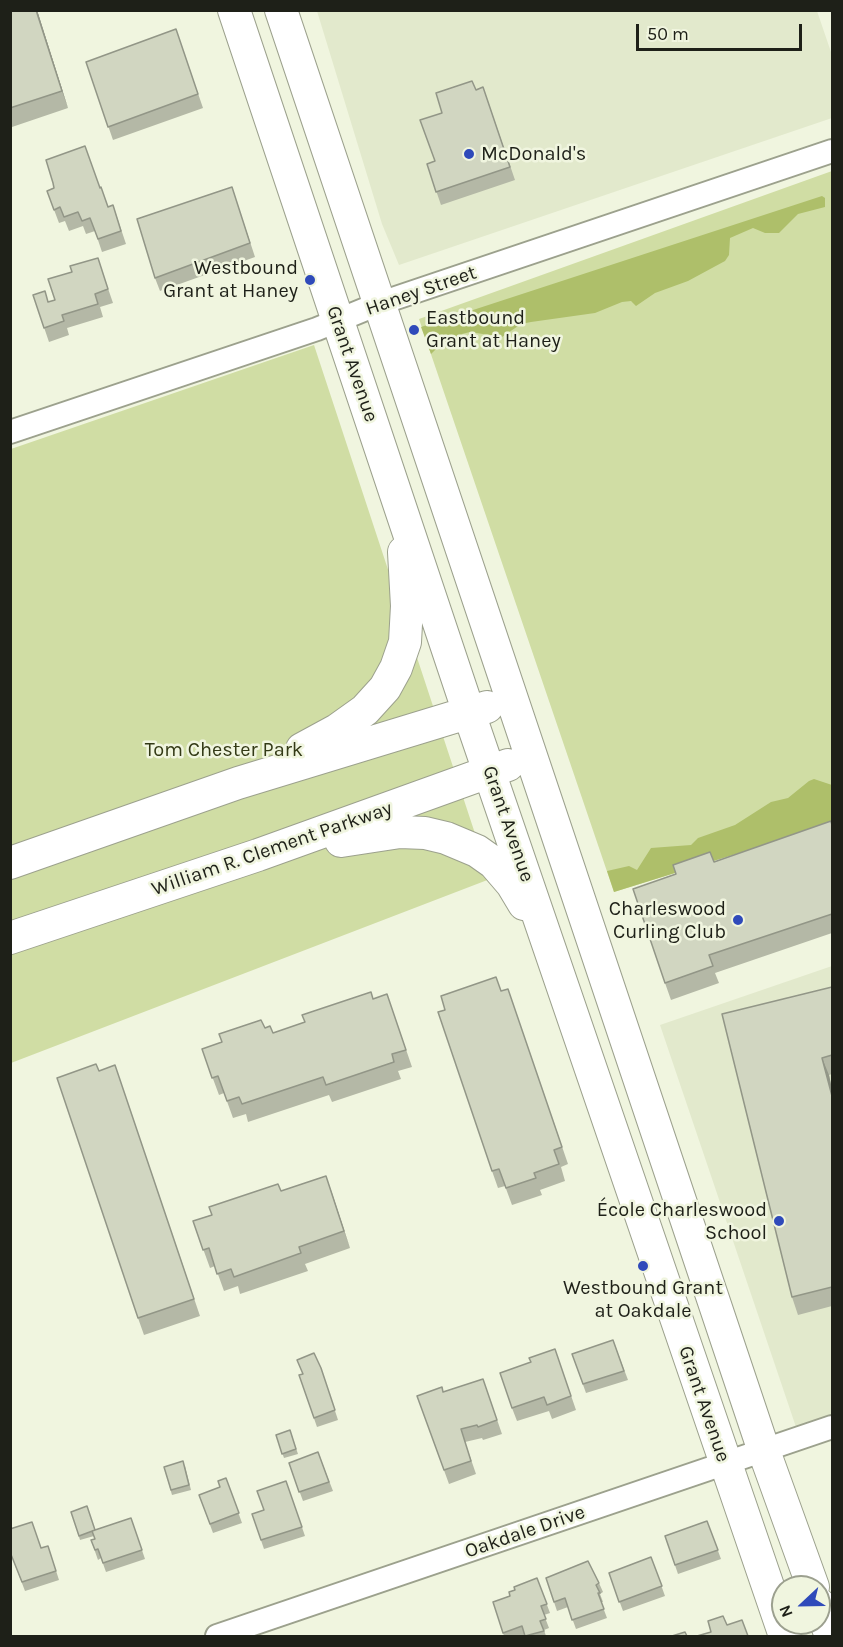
<!DOCTYPE html>
<meta charset="utf-8">
<style>
body{margin:0}
#map{position:relative;width:843px;height:1647px;overflow:hidden;background:#f0f5df;font-family:Karla,sans-serif}
canvas{display:block}
.frame{position:absolute;inset:0;border:12px solid #1e2018;pointer-events:none}
.north{position:absolute;left:771px;top:1575px;width:60px;height:60px;box-sizing:border-box;background:#f0f5df;border:2px solid #9ca08f;border-radius:50%;rotate:248deg;font-size:16px;font-weight:700;line-height:24px;text-align:center;color:#1e2018}
.north::after{content:'';display:block;margin:auto;width:21px;height:27px;background:#2f4aba;clip-path:polygon(50% 0,100% 100%,50% 72%,0 100%)}
.scale{position:absolute;left:636px;top:24px;width:166px;height:27px;box-sizing:border-box;border:3px solid #1e2018;border-top:0;padding-left:8px;font-size:18px;line-height:21px;white-space:nowrap;color:#1e2018;-webkit-text-stroke:4px #f0f5df;paint-order:stroke}
</style>
<div id="map">
<canvas width="843" height="1647"></canvas>
<div class="frame"></div>
<div class="north">N</div>
<div class="scale">50 m</div>
</div>
<script>
const ctx = document.querySelector('canvas').getContext('2d');
ctx.lineJoin = 'round';
function paint(path, color) { ctx.fillStyle = color; ctx.fill(path, 'evenodd'); }
const poly = rows => new Path2D(rows.map(r => 'M' + r).join(''));
function trace(path, color, width, dash) { ctx.strokeStyle = color; ctx.lineWidth = width; ctx.lineCap = dash ? 'butt' : 'round'; ctx.setLineDash(dash || []); ctx.stroke(path); }
function write(font, color, halo, rows, align = 'center') {
  ctx.font = font + ' Karla,sans-serif'; ctx.lineWidth = 5; ctx.setLineDash([]); ctx.textBaseline = 'middle'; ctx.strokeStyle = halo; ctx.fillStyle = color; for (const [text, x, y, turn = 0] of rows) {
    ctx.save(); ctx.translate(x, y); ctx.rotate((+turn || 0) * Math.PI / 180); ctx.textAlign = isNaN(turn) ? turn : align; if (halo) ctx.strokeText(text, 0, 0); ctx.fillText(text, 0, 0); ctx.restore();
  }
}
paint(poly([
 [317,11,817,11,832,55,832,118,399,265,382,224],
 [832,966,832,1417,797,1430,660,1025]
]), '#e2e9cc');
paint(poly([
 [832,171,832,824,614,892,419,319],
 [314,345,490,879,11,1063,11,449]
]), '#d0dda4');
paint(poly([
 [822,196,825,198,825,207,798,214,779,233,765,233,753,228,730,238,729,255,725,261,688,281,655,293,636,306,631,301,622,302,595,313,531,322,521,324,502,337,470,332,462,334,452,342,437,348,431,354,421,327],
 [814,779,832,785,832,824,614,892,607,871,629,866,637,870,651,848,691,845,698,838,735,825,771,802,788,798,809,781]
]), '#aebf6a');
const minor = poly([
 [10,432,317,329,378,304,832,151],
 [217,1636,832,1427]
]);
const secondary = poly([
 [234,10,469,713,785,1636],
 [281,10,764,1451,813,1587],
 [302,749,337,730,365,710,385,688,396,668,405,642,407,606,404,552],
 [341,841,400,832,425,833,446,838,477,851,494,863,512,884,524,904],
 [10,863,238,783,487,707],
 [10,938,258,855,508,765],
 [819,1604,831,1636]
]);
trace(minor, '#9ca18d', 26);
trace(secondary, '#9ca18d', 34);
trace(minor, '#fff', 22);
trace(secondary, '#fff', 32);
paint(poly([
 [10,10,37,10,68,108,12,127,10,124],
 [176,29,203,108,113,140,86,62],
 [483,87,515,180,441,205,427,164,435,161,476,90],
 [232,187,255,257,160,291,155,278],
 [100,188,108,207,113,205,126,244,102,252,95,231,86,234,83,226,69,231,65,221,59,223,47,191],
 [102,271,113,303,100,307,103,317,67,328,69,335,49,342,33,295,49,302,55,300],
 [832,825,832,933,715,973,719,983,671,1000,665,983,676,874],
 [832,987,832,1074,829,1075,832,1089,832,1306,798,1315,792,1297,722,1014],
 [508,989,568,1164,561,1167,565,1181,540,1190,542,1195,512,1205,505,1186,498,1188,492,1171,501,991],
 [387,994,412,1067,398,1071,401,1079,332,1102,329,1095,248,1122,246,1114,233,1118,224,1093,219,1095,202,1049,265,1028,273,1033],
 [115,1065,200,1316,144,1335,138,1318,99,1071],
 [326,1176,350,1248,305,1264,308,1271,240,1294,238,1286,224,1291,215,1266,210,1268,193,1221],
 [613,1340,628,1380,586,1393,572,1354],
 [555,1349,576,1410,552,1419,549,1411,517,1421,512,1408,531,1362],
 [321,1368,338,1420,317,1427,299,1375],
 [483,1379,502,1434,483,1440,482,1438,465,1442,476,1474,449,1484,417,1396,443,1392],
 [290,1430,298,1454,284,1458,276,1435],
 [318,1452,333,1491,303,1501,289,1463],
 [185,1466,191,1490,172,1495,164,1467],
 [226,1478,242,1523,213,1533,199,1495,220,1487],
 [286,1481,305,1536,264,1549,252,1514,264,1510],
 [71,1512,95,1531,131,1518,145,1559,106,1572,101,1558,98,1560,91,1540,95,1539,94,1536,80,1540],
 [707,1521,721,1559,678,1574,665,1536],
 [48,1546,59,1580,25,1591,10,1552,41,1548],
 [651,1557,665,1596,623,1611,609,1573],
 [537,1578,550,1613,544,1615,549,1628,544,1630,546,1636,525,1636,525,1635,521,1636,504,1636,493,1602,510,1596,515,1590],
 [546,1578,599,1583,603,1592,600,1594,603,1602,601,1602,607,1618,576,1629,568,1607,557,1611]
]), '#b4b8a6');
paint(poly([
 [36,10,37,10,68,108,62,91],
 [822,1058,829,1075,832,1089,832,1096],
 [326,1176,332,1193,350,1248,344,1231]
]), '#929687');
const building = poly([
 [10,10,36,10,62,91,10,108,10,10],
 [176,29,198,94,108,127,86,62,176,29],
 [472,81,476,90,483,87,510,167,436,192,427,164,435,161,420,120,442,113,436,93,472,81],
 [85,146,100,188,101,187,108,207,113,205,121,231,98,239,90,218,82,221,78,212,64,217,60,207,54,210,47,191,54,188,53,183,46,160,85,146],
 [232,187,250,243,155,278,137,219,232,187],
 [98,258,108,289,95,294,98,304,62,315,64,321,44,328,33,295,45,291,48,302,55,300,48,279,72,272,70,266,98,258],
 [831,821,832,825,832,914,709,955,713,966,665,983,633,889,676,874,673,865,710,852,714,862,831,821],
 [496,977,501,991,508,989,562,1147,554,1150,559,1164,534,1173,536,1178,506,1188,499,1169,492,1171,438,1012,445,1010,441,996,496,977],
 [832,987,832,1055,822,1058,832,1096,832,1287,792,1297,722,1014,832,987],
 [371,992,373,999,387,994,406,1050,392,1054,394,1062,326,1085,323,1077,242,1104,239,1097,227,1101,218,1076,212,1078,202,1049,222,1042,219,1034,261,1020,265,1028,270,1026,273,1033,305,1022,302,1015,371,992],
 [96,1064,99,1071,115,1065,194,1299,138,1318,57,1078,96,1064],
 [326,1176,344,1231,299,1247,301,1253,234,1277,231,1269,217,1274,209,1248,203,1250,193,1221,212,1215,209,1207,278,1184,281,1191,326,1176],
 [613,1340,624,1371,583,1384,572,1354,613,1340],
 [555,1349,571,1396,547,1405,544,1397,512,1408,500,1373,531,1362,529,1358,555,1349],
 [314,1353,321,1368,335,1410,314,1418,299,1375,303,1374,297,1360,314,1353],
 [483,1379,497,1420,478,1427,477,1425,461,1429,471,1461,444,1470,417,1396,442,1387,443,1392,483,1379],
 [290,1430,296,1449,282,1454,276,1435,290,1430],
 [318,1452,329,1482,299,1492,289,1463,318,1452],
 [183,1461,189,1485,171,1490,164,1467,183,1461],
 [226,1478,239,1513,210,1524,199,1495,220,1487,218,1481,226,1478],
 [286,1481,302,1527,261,1540,252,1514,264,1510,257,1491,286,1481],
 [87,1506,95,1530,79,1536,71,1512,87,1506],
 [131,1518,142,1550,103,1563,98,1549,95,1550,91,1540,95,1539,92,1531,131,1518],
 [707,1521,718,1550,675,1565,665,1536,707,1521],
 [32,1522,41,1548,48,1546,56,1571,22,1582,10,1552,10,1529,32,1522],
 [651,1557,662,1586,619,1602,609,1573,651,1557],
 [588,1561,599,1583,596,1585,600,1593,598,1593,604,1609,572,1620,565,1598,554,1602,546,1578,588,1561],
 [537,1578,547,1604,541,1606,546,1619,540,1621,544,1631,525,1636,522,1626,503,1633,493,1602,510,1596,509,1592,515,1590,514,1587,537,1578],
 [723,1616,727,1625,742,1620,748,1636,697,1636,711,1632,708,1621,723,1616],
 [685,1632,687,1636,672,1636,685,1632]
]);
paint(building, '#d1d6c1');
trace(building, '#929687', 1.5);
for (const [x, y, r, color] of [
 [469,154,6,"#2f4aba"],
 [310,280,6,"#2f4aba"],
 [414,330,6,"#2f4aba"],
 [738,920,6,"#2f4aba"],
 [779,1221,6,"#2f4aba"],
 [643,1266,6,"#2f4aba"]
]) { const dot = new Path2D(); dot.arc(x, y, r, 0, 2 * Math.PI); ctx.fillStyle = color; ctx.fill(dot); trace(dot, '#f0f5df', 2); }
write('20px', '#1e2018', '#f0f5df', [
 ["McDonald's",481,154,"left"],
 ["Westbound",298,268],
 ["Grant at Haney",298,291],
 ["Eastbound",426,318,"left"],
 ["Grant at Haney",426,341,"left"],
 ["Charleswood",726,909],
 ["Curling Club",726,932],
 ["École Charleswood",767,1210],
 ["School",767,1233],
 ["Westbound Grant",643,1288,"center"],
 ["at Oakdale",643,1311,"center"]
], 'right');
write('20px', '#1e2018', '#f0f5df', [
 ["Haney Street",421,291,-19],
 ["Grant Avenue",352,364,71],
 ["Grant Avenue",508,824,71],
 ["William R. Clement Parkway",272,849,-19],
 ["Grant Avenue",704,1404,71],
 ["Oakdale Drive",525,1532,-19]
]);
write('20px', '#333a16', '#f0f5df', [
 ["Tom Chester Park",224,750]
]);
</script>
